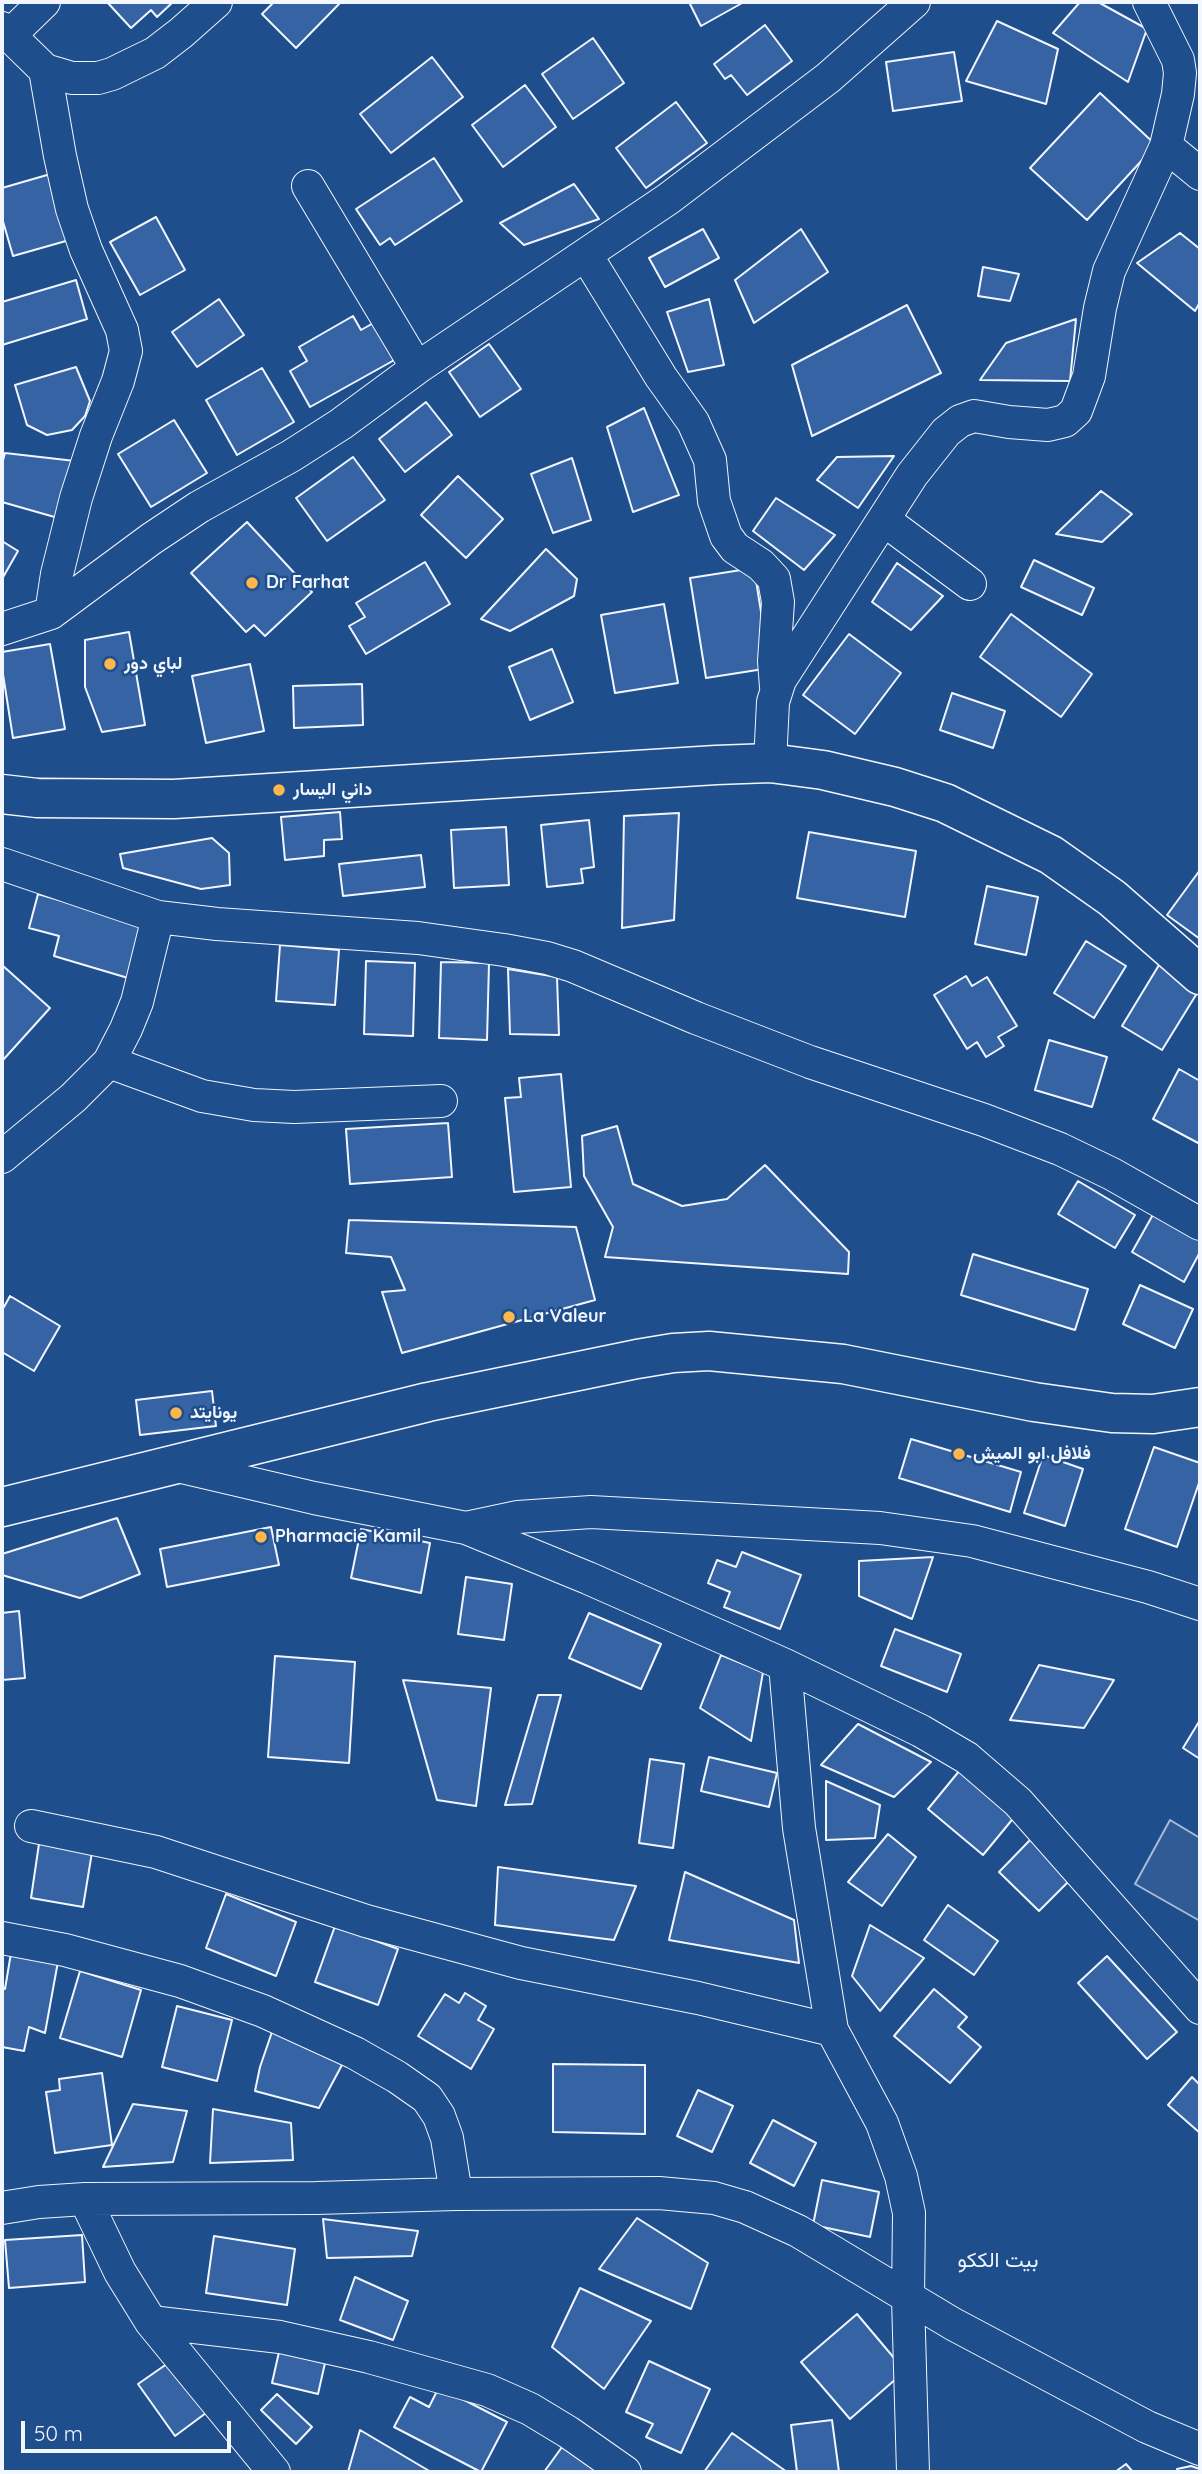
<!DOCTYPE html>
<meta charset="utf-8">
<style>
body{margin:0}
#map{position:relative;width:1202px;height:2474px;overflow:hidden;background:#1f4e8c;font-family:Quicksand,sans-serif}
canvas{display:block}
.frame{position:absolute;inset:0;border:4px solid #f2f6ff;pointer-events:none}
.scale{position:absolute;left:21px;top:2421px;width:210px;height:32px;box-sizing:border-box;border:4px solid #f2f6ff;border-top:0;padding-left:9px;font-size:21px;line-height:24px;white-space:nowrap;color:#f2f6ff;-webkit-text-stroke:5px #1f4e8c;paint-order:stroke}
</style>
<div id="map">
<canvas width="1202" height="2474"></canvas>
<div class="frame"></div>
<div class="scale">50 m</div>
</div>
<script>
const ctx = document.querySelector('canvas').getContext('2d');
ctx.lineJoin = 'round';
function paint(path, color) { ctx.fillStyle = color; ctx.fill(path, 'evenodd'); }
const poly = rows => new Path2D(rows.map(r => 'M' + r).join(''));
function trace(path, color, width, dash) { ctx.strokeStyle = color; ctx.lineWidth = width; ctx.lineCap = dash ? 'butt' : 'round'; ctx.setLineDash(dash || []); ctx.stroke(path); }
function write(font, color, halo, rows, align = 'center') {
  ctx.font = font + ' Quicksand,Vazirmatn,sans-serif'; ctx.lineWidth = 5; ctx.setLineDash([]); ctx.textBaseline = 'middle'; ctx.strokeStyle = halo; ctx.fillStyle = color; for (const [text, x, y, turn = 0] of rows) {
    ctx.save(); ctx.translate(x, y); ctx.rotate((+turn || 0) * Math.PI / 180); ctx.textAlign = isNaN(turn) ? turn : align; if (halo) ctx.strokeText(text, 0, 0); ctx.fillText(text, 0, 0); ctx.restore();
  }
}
const built = poly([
 [1170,1820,1200,1838,1200,1921,1135,1884,1170,1820]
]);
paint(built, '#305b95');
trace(built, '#a8bbd7', 2);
const building = poly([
 [107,2,173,2,157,17,151,10,131,28,107,2],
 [274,2,341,2,296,48,262,14,274,2],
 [689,2,744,2,701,26,689,2],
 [1080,2,1098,2,1147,29,1128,82,1053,33,1080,2],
 [997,21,1058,49,1046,104,966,81,997,21],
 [765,25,792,61,747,95,731,75,725,79,714,64,765,25],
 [593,38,624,83,573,119,542,74,593,38],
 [954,52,962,101,893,111,886,62,954,52],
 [432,57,463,97,391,153,360,114,432,57],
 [525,85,556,127,503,167,472,125,525,85],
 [1100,93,1156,145,1087,220,1030,168,1100,93],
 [676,102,707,143,646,188,616,148,676,102],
 [434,158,462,201,395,245,390,238,380,245,356,209,434,158],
 [54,173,73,239,13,256,2,218,2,188,54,173],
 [574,184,599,219,524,245,500,223,574,184],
 [156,217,185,270,140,295,110,242,156,217],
 [703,229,719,258,665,287,649,258,703,229],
 [801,229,828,272,754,323,735,280,801,229],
 [1180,233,1200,249,1200,302,1195,311,1137,263,1180,233],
 [983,267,1019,274,1010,301,978,296,983,267],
 [76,280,87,319,2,345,2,302,76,280],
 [219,299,244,335,197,367,172,332,219,299],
 [709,299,724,365,688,372,667,312,709,299],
 [907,305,941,373,812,436,792,365,907,305],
 [353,316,361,330,377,321,398,358,310,407,290,371,307,361,299,347,353,316],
 [1076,319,1070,381,980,380,1006,343,1076,319],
 [489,344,521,389,480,417,449,372,489,344],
 [76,367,90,401,85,416,72,430,47,435,27,425,15,385,76,367],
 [262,368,294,422,237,455,206,400,262,368],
 [426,402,452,435,405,472,379,439,426,402],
 [644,408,679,495,633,512,607,427,644,408],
 [174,420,207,473,151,507,118,454,174,420],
 [5,453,75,461,58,518,2,502,2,464,5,453],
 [894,456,858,508,817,480,837,457,894,456],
 [353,457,385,500,327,541,296,498,353,457],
 [572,458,591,520,553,533,531,474,572,458],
 [458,476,503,519,466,558,421,515,458,476],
 [1101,491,1132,514,1102,542,1056,534,1101,491],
 [776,498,835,535,804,570,753,531,776,498],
 [247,522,312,592,265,636,254,625,246,632,191,573,247,522],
 [2,541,18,551,2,579,2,541],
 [546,549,577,579,574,596,510,631,481,619,546,549],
 [1034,560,1094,588,1082,615,1021,587,1034,560],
 [425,562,450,604,366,654,349,626,365,617,356,603,425,562],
 [897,563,943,596,911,630,872,602,897,563],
 [754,568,770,668,706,678,690,578,754,568],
 [664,604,678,683,615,693,601,615,664,604],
 [1011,614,1092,674,1061,717,980,657,1011,614],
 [129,632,145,725,102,732,85,687,85,640,129,632],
 [849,634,901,673,855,734,803,695,849,634],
 [50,644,65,729,13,738,2,668,2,652,50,644],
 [552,649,573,702,530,720,509,667,552,649],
 [250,664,264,731,206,743,192,676,250,664],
 [362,684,363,725,294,728,293,686,362,684],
 [952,693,1005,711,993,748,940,730,952,693],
 [340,812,342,839,324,840,324,856,285,860,281,817,340,812],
 [679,813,674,920,622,928,624,816,679,813],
 [589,820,594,867,581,869,583,883,547,887,541,825,589,820],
 [506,827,509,885,454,888,451,830,506,827],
 [809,832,916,851,905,917,797,898,809,832],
 [212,838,229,853,230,885,201,889,123,868,120,854,212,838],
 [421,855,425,887,343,896,339,864,421,855],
 [1200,870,1200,939,1167,915,1200,870],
 [987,886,1038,897,1026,955,975,944,987,886],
 [38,894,143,924,128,978,54,956,59,936,29,928,38,894],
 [1086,941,1126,966,1094,1018,1054,993,1086,941],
 [280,945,339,950,335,1005,276,1001,280,945],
 [366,961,415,963,413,1036,364,1034,366,961],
 [441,962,489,963,487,1040,439,1038,441,962],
 [2,965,50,1008,3,1060,2,1058,2,965],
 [1159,965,1199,990,1162,1050,1122,1026,1159,965],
 [508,969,557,977,559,1035,510,1034,508,969],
 [966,976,972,986,987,977,1017,1026,998,1037,1004,1046,986,1057,977,1042,967,1049,934,995,966,976],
 [1049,1040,1107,1057,1092,1107,1035,1090,1049,1040],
 [1179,1069,1200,1081,1200,1144,1153,1119,1179,1069],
 [561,1074,571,1187,514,1192,505,1098,521,1097,519,1078,561,1074],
 [448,1123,452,1177,350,1184,346,1129,448,1123],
 [617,1126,633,1184,682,1206,727,1199,765,1165,849,1252,848,1274,605,1257,613,1227,584,1176,582,1136,617,1126],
 [1078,1181,1135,1215,1115,1248,1058,1214,1078,1181],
 [1155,1211,1200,1237,1200,1252,1184,1282,1132,1252,1155,1211],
 [349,1220,576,1227,595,1300,402,1353,382,1292,405,1290,391,1257,346,1253,349,1220],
 [973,1254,1088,1289,1075,1330,961,1295,973,1254],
 [1140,1285,1193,1309,1175,1348,1123,1324,1140,1285],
 [10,1296,60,1326,34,1371,2,1352,2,1305,4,1307,10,1296],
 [212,1391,216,1426,140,1435,136,1400,212,1391],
 [911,1439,1021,1472,1010,1512,899,1478,911,1439],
 [1154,1447,1200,1463,1200,1480,1177,1547,1125,1529,1154,1447],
 [1043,1455,1083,1469,1065,1526,1024,1513,1043,1455],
 [117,1518,140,1574,80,1598,2,1575,2,1554,117,1518],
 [271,1527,279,1565,167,1587,160,1549,271,1527],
 [361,1529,430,1543,421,1593,351,1578,361,1529],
 [742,1552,801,1575,780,1629,724,1607,730,1592,708,1583,717,1560,736,1567,742,1552],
 [933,1557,912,1619,859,1596,859,1561,933,1557],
 [466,1577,512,1584,504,1640,458,1634,466,1577],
 [19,1611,25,1678,2,1680,2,1613,19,1611],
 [589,1613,661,1644,641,1689,569,1658,589,1613],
 [895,1629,961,1654,947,1692,881,1666,895,1629],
 [721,1655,763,1672,751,1741,700,1708,721,1655],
 [275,1656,355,1662,349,1763,268,1757,275,1656],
 [1039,1665,1114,1680,1084,1728,1010,1720,1039,1665],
 [403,1680,491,1688,476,1806,437,1800,403,1680],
 [538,1695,561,1695,532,1804,505,1805,538,1695],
 [1200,1720,1200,1759,1183,1748,1200,1720],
 [858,1724,931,1762,894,1797,821,1765,858,1724],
 [709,1757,777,1773,769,1807,701,1791,709,1757],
 [650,1759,684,1764,673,1848,639,1843,650,1759],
 [960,1770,1016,1815,983,1855,928,1809,960,1770],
 [826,1781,880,1805,875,1838,826,1840,826,1781],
 [888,1834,916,1857,882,1906,848,1882,888,1834],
 [40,1837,93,1846,83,1907,31,1898,40,1837],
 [1031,1839,1071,1879,1039,1911,999,1872,1031,1839],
 [498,1867,636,1886,614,1940,495,1925,498,1867],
 [685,1872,794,1920,799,1963,669,1940,685,1872],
 [226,1894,296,1922,276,1976,206,1948,226,1894],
 [948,1905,998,1941,974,1975,924,1940,948,1905],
 [870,1925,924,1958,880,2011,852,1976,870,1925],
 [335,1926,398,1949,378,2005,315,1982,335,1926],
 [11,1953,59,1956,45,2033,29,2027,24,2051,2,2047,2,1988,5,1989,11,1953],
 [1107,1956,1177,2032,1147,2059,1078,1983,1107,1956],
 [80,1971,141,1990,122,2057,60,2038,80,1971],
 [934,1989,967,2017,958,2027,981,2047,950,2083,894,2036,934,1989],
 [465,1993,486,2006,478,2020,494,2029,471,2069,418,2036,445,1994,459,2003,465,1993],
 [177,2006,232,2020,217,2081,162,2067,177,2006],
 [273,2029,343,2063,319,2108,255,2091,260,2067,273,2029],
 [553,2064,645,2065,645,2134,553,2132,553,2064],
 [102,2073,112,2145,55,2153,46,2092,60,2090,59,2079,102,2073],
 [1192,2077,1200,2085,1200,2133,1168,2105,1192,2077],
 [698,2090,733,2106,712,2152,677,2136,698,2090],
 [133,2104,187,2111,173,2162,103,2167,133,2104],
 [213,2109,291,2123,293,2160,210,2163,213,2109],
 [773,2120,816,2143,794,2186,750,2163,773,2120],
 [822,2180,879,2192,870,2237,813,2225,822,2180],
 [637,2218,708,2263,691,2309,599,2269,637,2218],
 [323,2219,418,2231,412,2256,327,2258,323,2219],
 [82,2235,85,2282,9,2288,5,2240,82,2235],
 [214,2236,295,2249,287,2305,206,2293,214,2236],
 [355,2277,408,2301,393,2340,340,2320,355,2277],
 [580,2288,651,2321,604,2389,552,2347,580,2288],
 [857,2314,905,2371,850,2419,801,2362,857,2314],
 [279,2352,325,2363,318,2394,272,2383,279,2352],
 [174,2359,210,2410,175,2436,138,2384,174,2359],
 [649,2361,710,2389,681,2453,646,2437,653,2424,626,2412,649,2361],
 [439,2387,507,2422,481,2472,394,2427,410,2397,429,2407,439,2387],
 [277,2394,312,2427,296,2444,261,2410,277,2394],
 [832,2420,839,2472,797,2472,791,2425,832,2420],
 [360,2430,431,2472,348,2472,360,2430],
 [732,2433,787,2472,704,2472,732,2433],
 [562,2447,597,2472,544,2472,562,2447],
 [1126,2464,1133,2472,1115,2472,1126,2464],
 [1191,2466,1200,2469,1200,2472,1178,2472,1177,2469,1191,2466]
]);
paint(building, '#3563a3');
trace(building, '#f2f6ff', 2);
const minor = poly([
 [2,28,45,70,72,78,98,78,112,74,155,53,181,33,216,2],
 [9,36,44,2],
 [45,70,60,156,72,209,86,250,122,330,126,351,118,381,96,436,76,498,57,574,51,613],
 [1166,146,1200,174],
 [308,186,417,368],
 [586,255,661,377,693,422,710,460,714,501,726,536,735,548,761,565,774,579,778,602,774,661,776,687],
 [884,520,970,584],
 [2,629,51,613,151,539,199,507,291,456,341,424,417,368,668,199,828,78,914,2],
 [770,763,773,702,780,680,912,475,946,432,960,421,974,416,1009,422,1048,425,1065,421,1076,411,1089,376,1100,308,1109,271,1166,146,1178,94,1180,73,1178,60,1149,2],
 [2,864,158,917,217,924,418,938,504,950,547,958,573,966,696,1018,810,1062,984,1120,1060,1149,1112,1174,1200,1224],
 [109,1062,202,1096,254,1105,294,1107,441,1101],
 [2,1157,73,1098,109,1062,126,1029,137,1002,158,917],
 [173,1465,314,1498,466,1528,588,1578,785,1665,921,1731,967,1758,1018,1802,1200,2008],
 [466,1528,518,1517,591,1512,880,1528,972,1541,1148,1587,1200,1604],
 [785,1665,799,1828,832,2030],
 [31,1826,156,1852,366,1921,521,1963,698,1998,832,2030,882,2123,901,2176,909,2213,908,2299,913,2472],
 [2,1938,65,1950,180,1981,263,2011,355,2053,397,2077,427,2098,439,2116,447,2138,456,2194],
 [85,2199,316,2198,456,2194,659,2193,714,2198,745,2207,798,2231,953,2324,1147,2427,1200,2449],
 [2,2208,39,2202,85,2199,120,2272,151,2322,274,2472],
 [151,2322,280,2337,369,2357,487,2390,530,2409,568,2432,625,2472]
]);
const highway = poly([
 [2,794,37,798,174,799,716,765,770,763,823,770,895,787,945,803,1051,855,1112,898,1200,975],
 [2,1507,428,1402,637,1359,673,1353,709,1351,843,1364,1034,1402,1112,1413,1153,1414,1200,1407]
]);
trace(minor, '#f2f6ff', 34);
trace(highway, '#f2f6ff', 41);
trace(minor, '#1f4e8c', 32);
trace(highway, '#1f4e8c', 38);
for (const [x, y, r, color] of [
 [252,583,7,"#ffb74d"],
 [110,664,7,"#ffb74d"],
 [279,790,7,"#ffb74d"],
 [509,1317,7,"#ffb74d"],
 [176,1413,7,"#ffb74d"],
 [959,1454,7,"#ffb74d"],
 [261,1537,7,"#ffb74d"]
]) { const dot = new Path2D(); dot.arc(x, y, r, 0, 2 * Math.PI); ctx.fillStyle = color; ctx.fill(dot); trace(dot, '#1f4e8c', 2.5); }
write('bold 18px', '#f2f6ff', '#1f4e8c', [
 ["Dr Farhat",266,583],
 ["لباي دور",124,664],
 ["داني اليسار",293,790],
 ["La Valeur",523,1317],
 ["يونايتد",190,1413],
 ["فلافل ابو الميش",973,1454],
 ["Pharmacie Kamil",275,1537]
], 'left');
write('21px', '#f2f6ff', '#1f4e8c', [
 ["بيت الككو",998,2261]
]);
</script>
